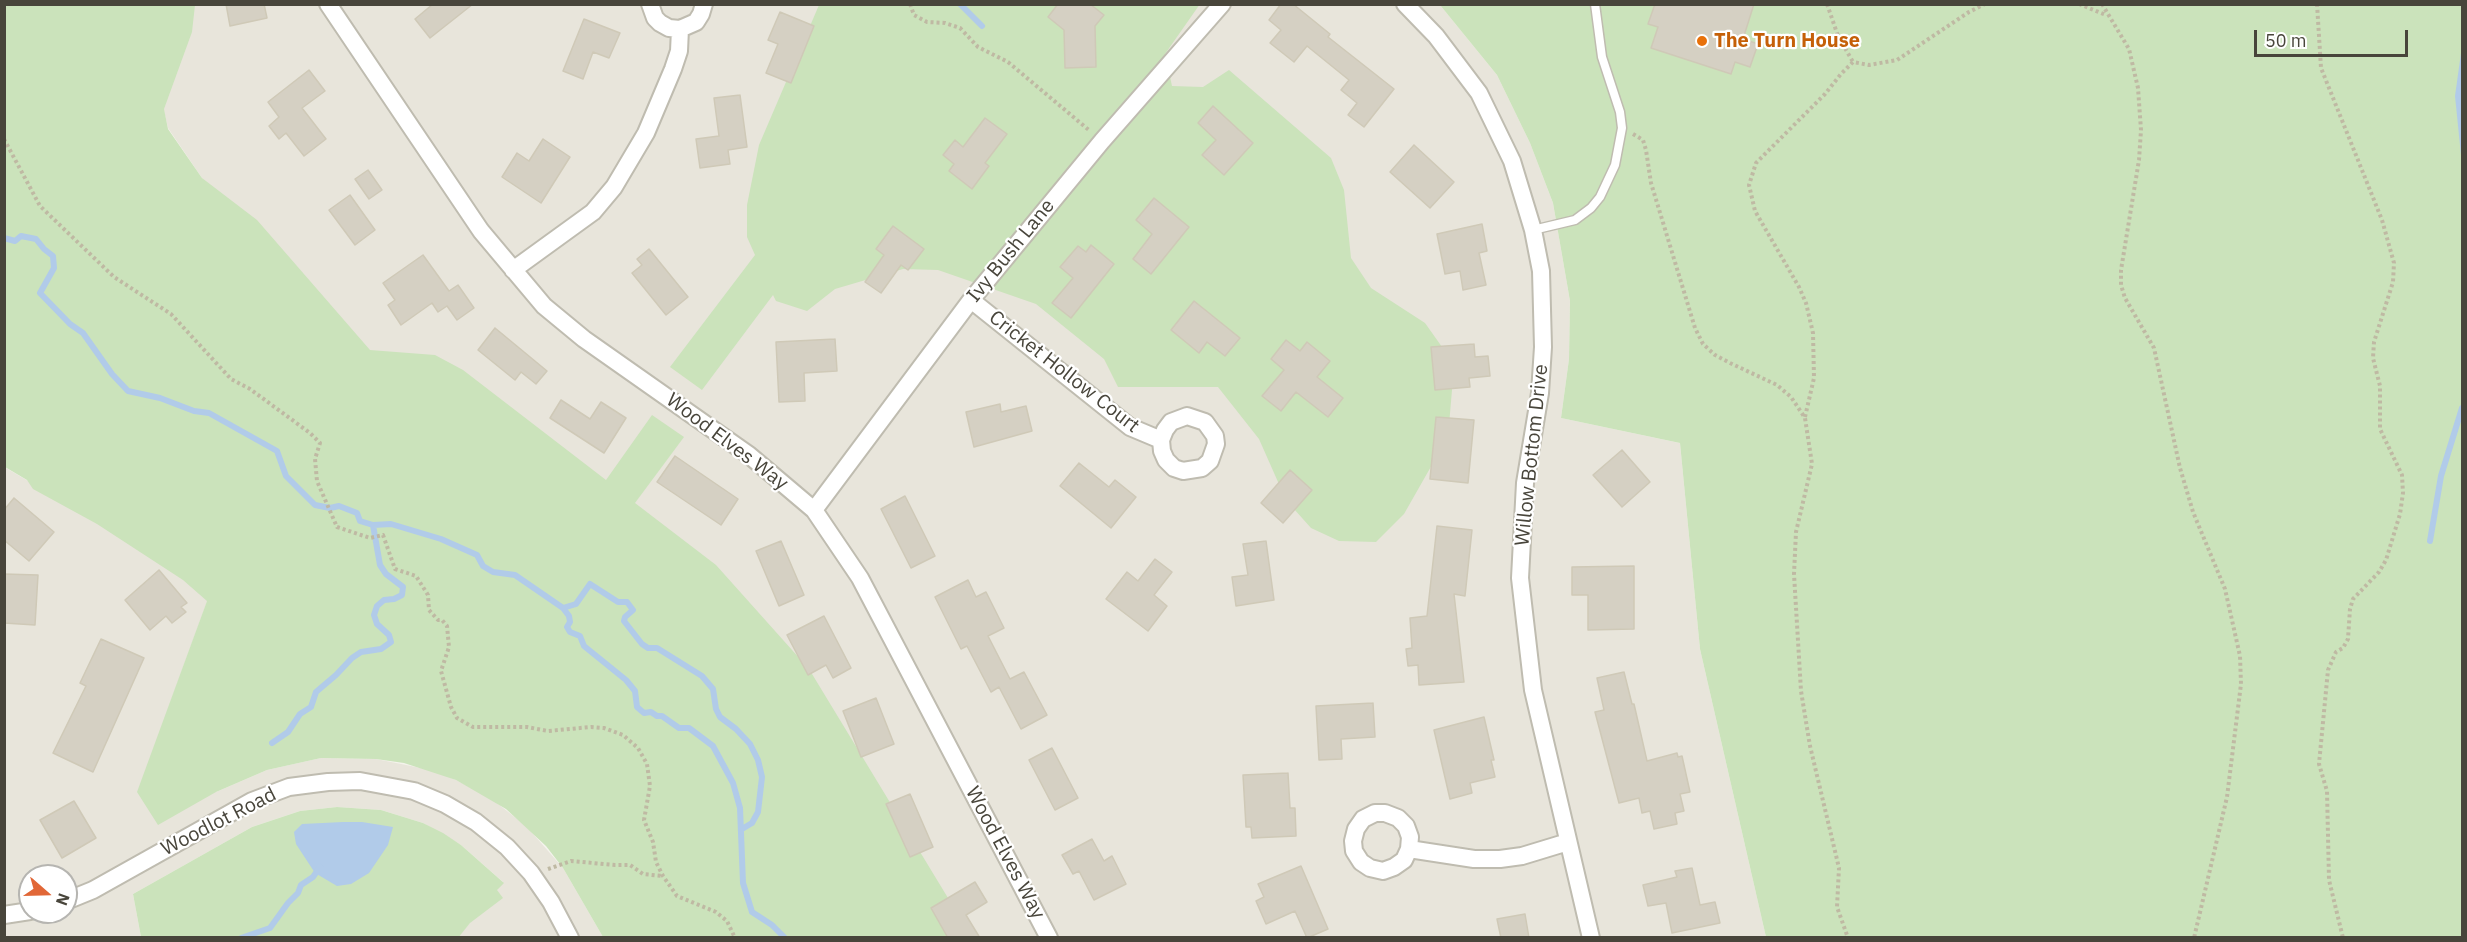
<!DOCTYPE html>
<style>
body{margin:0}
#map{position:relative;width:2467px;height:942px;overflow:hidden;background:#f4f3ec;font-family:"IBM Plex Sans",sans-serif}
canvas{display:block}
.frame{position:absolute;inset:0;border:6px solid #48453b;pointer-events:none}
.north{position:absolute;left:18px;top:864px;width:60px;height:60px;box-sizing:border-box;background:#fff;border:2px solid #b6b5b1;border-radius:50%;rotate:110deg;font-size:16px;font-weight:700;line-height:24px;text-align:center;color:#48453b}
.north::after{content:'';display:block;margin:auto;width:21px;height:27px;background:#e16737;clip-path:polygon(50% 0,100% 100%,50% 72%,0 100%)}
.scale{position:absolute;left:2254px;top:30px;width:154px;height:27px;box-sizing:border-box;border:3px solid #48453b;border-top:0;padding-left:8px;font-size:18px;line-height:21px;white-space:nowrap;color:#48453b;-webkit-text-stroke:4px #fff;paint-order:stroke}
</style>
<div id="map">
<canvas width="2467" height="942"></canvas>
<div class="frame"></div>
<div class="north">N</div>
<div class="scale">50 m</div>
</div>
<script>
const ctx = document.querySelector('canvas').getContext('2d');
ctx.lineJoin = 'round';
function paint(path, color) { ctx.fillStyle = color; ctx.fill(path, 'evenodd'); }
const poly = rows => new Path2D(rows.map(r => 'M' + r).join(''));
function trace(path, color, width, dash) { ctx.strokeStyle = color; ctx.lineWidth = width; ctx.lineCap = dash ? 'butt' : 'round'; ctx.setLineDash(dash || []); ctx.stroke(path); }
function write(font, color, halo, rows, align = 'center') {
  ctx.font = font + ' "IBM Plex Sans",sans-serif'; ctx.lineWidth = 4.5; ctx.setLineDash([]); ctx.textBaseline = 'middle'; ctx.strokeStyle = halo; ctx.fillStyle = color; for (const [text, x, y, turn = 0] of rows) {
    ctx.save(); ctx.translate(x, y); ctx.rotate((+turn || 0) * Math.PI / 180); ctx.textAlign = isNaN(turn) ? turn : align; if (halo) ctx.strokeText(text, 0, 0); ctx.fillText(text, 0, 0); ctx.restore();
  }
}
paint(poly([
 [139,5,1440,5,1497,75,1530,143,1553,203,1570,301,1569,359,1561,418,1680,443,1700,649,1766,937,873,937,593,558,683,437,565,538,313,341,168,128],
 [4,465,6,468,212,588,138,792,216,792,267,770,321,758,376,759,431,770,456,780,492,799,527,827,563,868,603,937,458,937,503,882,461,845,423,823,381,810,337,807,300,811,252,827,133,894,141,937,5,937],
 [30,876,66,876,66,912,30,912]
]), '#e8e5db');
paint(poly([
 [1200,4,1165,54,1172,86,1203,87,1229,70,1331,158,1344,190,1351,258,1371,288,1425,323,1447,354,1452,390,1449,425,1437,456,1404,514,1376,542,1339,541,1311,528,1286,500,1259,439,1218,387,1118,387,1104,359,1036,304,938,270,903,269,835,289,807,311,776,301,773,295,702,390,670,367,755,255,747,237,747,205,759,145,819,5],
 [4,5,195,5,192,32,164,109,168,129,202,178,257,220,370,350,435,355,463,370,606,480,652,415,684,437,635,503,716,565,809,669,948,898,953,937,603,937,563,868,546,846,506,809,456,780,404,763,376,759,321,758,267,770,216,792,158,825,137,792,207,601,183,580,97,524,33,489,27,480,5,467],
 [1440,5,2462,5,2462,937,1766,937,1700,649,1680,443,1561,418,1569,359,1570,301,1553,203,1530,143,1497,75],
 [337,807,381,810,423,823,443,833,461,845,504,883,497,890,503,898,470,923,458,938,141,937,133,894,252,827,300,811]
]), '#cbe3bb');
paint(poly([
 [2462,46,2462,165,2455,96],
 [343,822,362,822,393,827,388,845,369,873,351,884,337,886,315,873,296,844,294,832,302,824]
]), '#b1cbe9');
trace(poly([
 [960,4,982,26],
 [4,238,15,241,21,236,36,239,44,249,53,256,54,268,40,293,70,324,83,333,112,374,128,391,160,398,194,411,209,413,277,451,286,476,315,505,330,508,339,506,357,513,360,521,373,525,391,524,441,539,477,555,483,566,493,572,515,575,563,608,569,616,570,622,567,627,570,632,580,636,584,646,626,680,635,691,637,707,644,713,651,712,657,716,662,716,679,728,689,728,713,746,733,783,740,808,743,883,752,912,772,925,785,938],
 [2430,541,2441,476,2462,408],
 [563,608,576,604,590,584,618,602,627,602,633,610,625,617,624,621,642,644,648,648,657,648,702,676,713,689,716,709,720,717,736,729,750,744,758,760,762,777,758,812,752,823,742,829],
 [272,743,288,732,300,714,311,707,316,692,336,675,352,658,361,652,381,649,391,642,389,635,377,624,374,615,377,606,384,600,394,599,402,595,403,587,386,574,380,565,373,525],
 [241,938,270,928,288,903,298,893,301,885,313,877,320,867]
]), '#b1cbe9', 6);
const building = poly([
 [226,4,264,4,267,18,230,26,226,4],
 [433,4,473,4,430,38,415,19,433,4],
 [1058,4,1090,4,1104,15,1095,26,1096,67,1065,68,1064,30,1048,17,1058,4],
 [1281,4,1293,4,1330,34,1328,37,1394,89,1364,127,1348,115,1357,103,1341,90,1349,80,1307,46,1294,62,1270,43,1281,30,1269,20,1281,4],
 [1655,4,1754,4,1743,39,1758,44,1750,67,1735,62,1731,74,1651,48,1658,27,1648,24,1655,4],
 [780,12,814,26,791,83,766,73,778,44,768,40,780,12],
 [584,19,620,33,609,58,593,52,583,79,563,71,584,19],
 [309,70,325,91,302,108,326,139,304,156,286,133,279,139,269,126,279,117,268,102,309,70],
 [740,95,747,147,728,150,730,164,700,168,696,139,719,136,714,98,740,95],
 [1213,106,1253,143,1224,175,1202,155,1216,140,1198,123,1213,106],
 [985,118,1007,134,985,163,989,166,972,189,949,171,954,164,943,155,955,140,963,147,985,118],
 [543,139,570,157,541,203,502,177,517,153,529,161,543,139],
 [1414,145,1454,182,1430,208,1390,172,1414,145],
 [368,170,382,190,369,199,355,179,368,170],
 [350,195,375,230,355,245,329,210,350,195],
 [1154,198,1189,227,1151,274,1133,259,1152,234,1136,220,1154,198],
 [1482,224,1487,251,1479,253,1486,285,1463,290,1460,271,1445,274,1437,234,1482,224],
 [893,226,924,249,908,270,901,265,881,293,865,282,884,255,876,249,893,226],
 [1091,245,1114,264,1071,318,1052,303,1073,278,1060,267,1078,246,1086,252,1091,245],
 [649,249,688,297,666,315,632,273,642,265,637,259,649,249],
 [423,255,449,291,458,285,474,308,457,320,447,306,438,312,432,303,401,325,388,305,395,300,383,283,423,255],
 [1194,301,1240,338,1225,356,1207,342,1199,353,1171,330,1194,301],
 [495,328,547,371,536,384,521,372,515,380,478,350,495,328],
 [835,339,837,371,804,373,805,401,779,402,776,342,835,339],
 [1286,340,1300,351,1307,342,1330,361,1317,377,1343,398,1328,417,1296,392,1281,411,1262,396,1284,370,1271,359,1286,340],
 [1474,344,1475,357,1488,356,1490,376,1469,378,1470,387,1435,390,1431,347,1474,344],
 [561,400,590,419,601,402,626,418,604,453,550,418,561,400],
 [1000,404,1001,412,1026,406,1032,431,974,447,966,412,1000,404],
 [1436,417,1474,420,1468,483,1430,479,1436,417],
 [1622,450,1650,482,1622,507,1593,475,1622,450],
 [675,456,738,499,721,525,657,482,675,456],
 [1079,463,1109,487,1115,480,1136,497,1111,528,1060,486,1079,463],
 [1290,470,1312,490,1283,523,1261,503,1290,470],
 [905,496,935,556,911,568,881,509,905,496],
 [14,498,54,532,29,561,4,540,4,510,14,498],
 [1437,526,1472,530,1465,596,1454,594,1464,682,1419,685,1418,665,1408,666,1406,649,1412,648,1410,618,1427,616,1437,526],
 [781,541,804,595,779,606,756,551,781,541],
 [1266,541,1274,600,1236,606,1232,577,1248,575,1243,544,1266,541],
 [1155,559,1172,572,1154,595,1167,606,1148,631,1106,599,1127,572,1138,581,1155,559],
 [1634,566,1634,629,1588,630,1588,595,1572,595,1572,567,1634,566],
 [159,570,187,603,181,607,186,612,172,623,166,616,150,630,125,600,159,570],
 [4,574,38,575,35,625,4,623,4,574],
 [968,580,976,597,986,592,1004,628,988,636,1010,679,1024,672,1047,715,1021,729,999,687,991,692,967,646,961,649,935,597,968,580],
 [824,616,851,668,833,678,826,665,808,675,787,635,824,616],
 [101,639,144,658,93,772,53,753,86,686,80,683,101,639],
 [1624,672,1632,704,1634,704,1647,761,1677,753,1678,757,1682,756,1690,792,1680,794,1684,811,1675,813,1677,824,1654,829,1650,811,1642,813,1639,798,1619,803,1595,712,1604,710,1597,678,1624,672],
 [876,698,894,744,861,757,843,711,876,698],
 [1373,703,1375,737,1341,739,1342,759,1319,760,1316,706,1373,703],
 [1484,717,1494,760,1491,760,1495,777,1470,783,1472,793,1450,799,1434,730,1484,717],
 [1052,748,1078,798,1055,810,1029,760,1052,748],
 [1288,773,1290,808,1295,808,1296,836,1252,838,1251,827,1246,827,1243,775,1288,773],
 [910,794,933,847,910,857,886,804,910,794],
 [74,801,96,838,62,858,40,820,74,801],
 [1092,839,1104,861,1112,856,1126,884,1094,900,1079,871,1073,874,1062,855,1092,839],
 [1301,866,1328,929,1307,938,1295,911,1266,924,1256,901,1264,897,1258,884,1301,866],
 [1692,868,1700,905,1715,902,1720,923,1672,933,1666,903,1648,906,1643,885,1677,877,1675,871,1692,868],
 [975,882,987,902,966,915,980,938,948,938,931,908,975,882],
 [1525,914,1529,938,1501,938,1497,919,1525,914]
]);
paint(building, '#d5d0c3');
trace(building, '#cfc9b7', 1.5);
const lane = poly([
 [1533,230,1575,220,1591,208,1600,197,1615,165,1622,128,1620,112,1602,57,1595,4]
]);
const street = poly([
 [328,4,481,231,544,306,584,339,749,455,814,510,860,578,1049,938],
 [650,4,655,18,660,23,669,28,680,29,696,22,701,14,704,4],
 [1405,4,1436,36,1479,93,1512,161,1533,230,1541,271,1543,347,1540,393,1525,483,1520,578,1533,690,1591,938],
 [513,270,593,212,614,187,646,133,673,69,679,51,680,29],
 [971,300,1130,427,1161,440,1162,451,1166,460,1174,468,1183,471,1202,468,1210,461,1216,444,1215,436,1205,422,1187,416,1171,422,1165,430,1161,440],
 [814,510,971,300,1102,141,1222,4],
 [1409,849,1404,860,1394,867,1383,871,1370,868,1361,862,1354,851,1353,841,1356,829,1363,819,1375,813,1385,813,1398,818,1406,826,1410,837,1409,849,1474,859,1500,859,1522,856,1568,842],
 [66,901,93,890,252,801,289,787,328,782,360,781,414,791,445,804,476,822,507,847,531,873,551,902,570,938],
 [4,915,30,911]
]);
trace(lane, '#bfbcb0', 11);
trace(street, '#bfbcb0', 20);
trace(poly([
 [910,4,914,15,927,22,945,23,960,28,978,47,1008,62,1090,131],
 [1827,4,1838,36,1853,62],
 [2079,4,2106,15],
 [2102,4,2129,49,2138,88,2141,130,2139,160,2121,270,2121,285,2125,298,2154,348,2180,468,2193,512,2225,589,2240,656,2241,684,2227,797,2194,938],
 [2317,4,2321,68,2382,220,2394,263,2393,282,2374,342,2373,358,2380,386,2380,429,2402,475,2403,493,2400,514,2386,560,2379,572,2353,599,2350,609,2348,639,2343,648,2336,652,2328,670,2319,764,2327,791,2329,880,2343,938],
 [1633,134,1643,140,1646,150,1651,183,1695,328,1703,344,1715,355,1730,363,1777,385,1791,397,1805,418,1812,464,1796,532,1794,574,1801,691,1810,746,1839,868,1837,907,1848,938],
 [4,139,40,206,114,277,171,314,231,379,250,389,310,433,320,443,315,459,317,481,337,527,370,538,383,535,395,569,416,576,428,595,429,610,438,620,442,620,447,626,449,647,441,671,451,707,457,718,473,727,527,727,548,731,591,727,604,728,623,735,638,748,647,764,650,786,644,820,653,842,656,862,663,876,677,896,716,912,727,921,735,938],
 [1805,417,1814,378,1813,333,1806,303,1799,287,1755,211,1749,185,1756,163,1825,94,1841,74,1853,62,1869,65,1897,60,1969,12,1985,4],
 [548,869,571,861,615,865,630,865,643,874,662,876]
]), '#bfb9a3', 4, [3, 3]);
trace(lane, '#fff', 8);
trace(street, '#fff', 16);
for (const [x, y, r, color] of [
 [1702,41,6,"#e8710a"]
]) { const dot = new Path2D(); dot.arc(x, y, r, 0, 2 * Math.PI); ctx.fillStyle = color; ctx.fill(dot); trace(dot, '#fff', 2); }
write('bold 20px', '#c56008', '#fff', [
 ["The Turn House",1714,41]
], 'left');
write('20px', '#48453b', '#fff', [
 ["Ivy Bush Lane",1011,251,-51],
 ["Cricket Hollow Court",1064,372,38],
 ["Wood Elves Way",727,442,37],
 ["Willow Bottom Drive",1532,455,-84],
 ["Woodlot Road",219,822,-27],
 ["Wood Elves Way",1005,853,62]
]);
</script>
